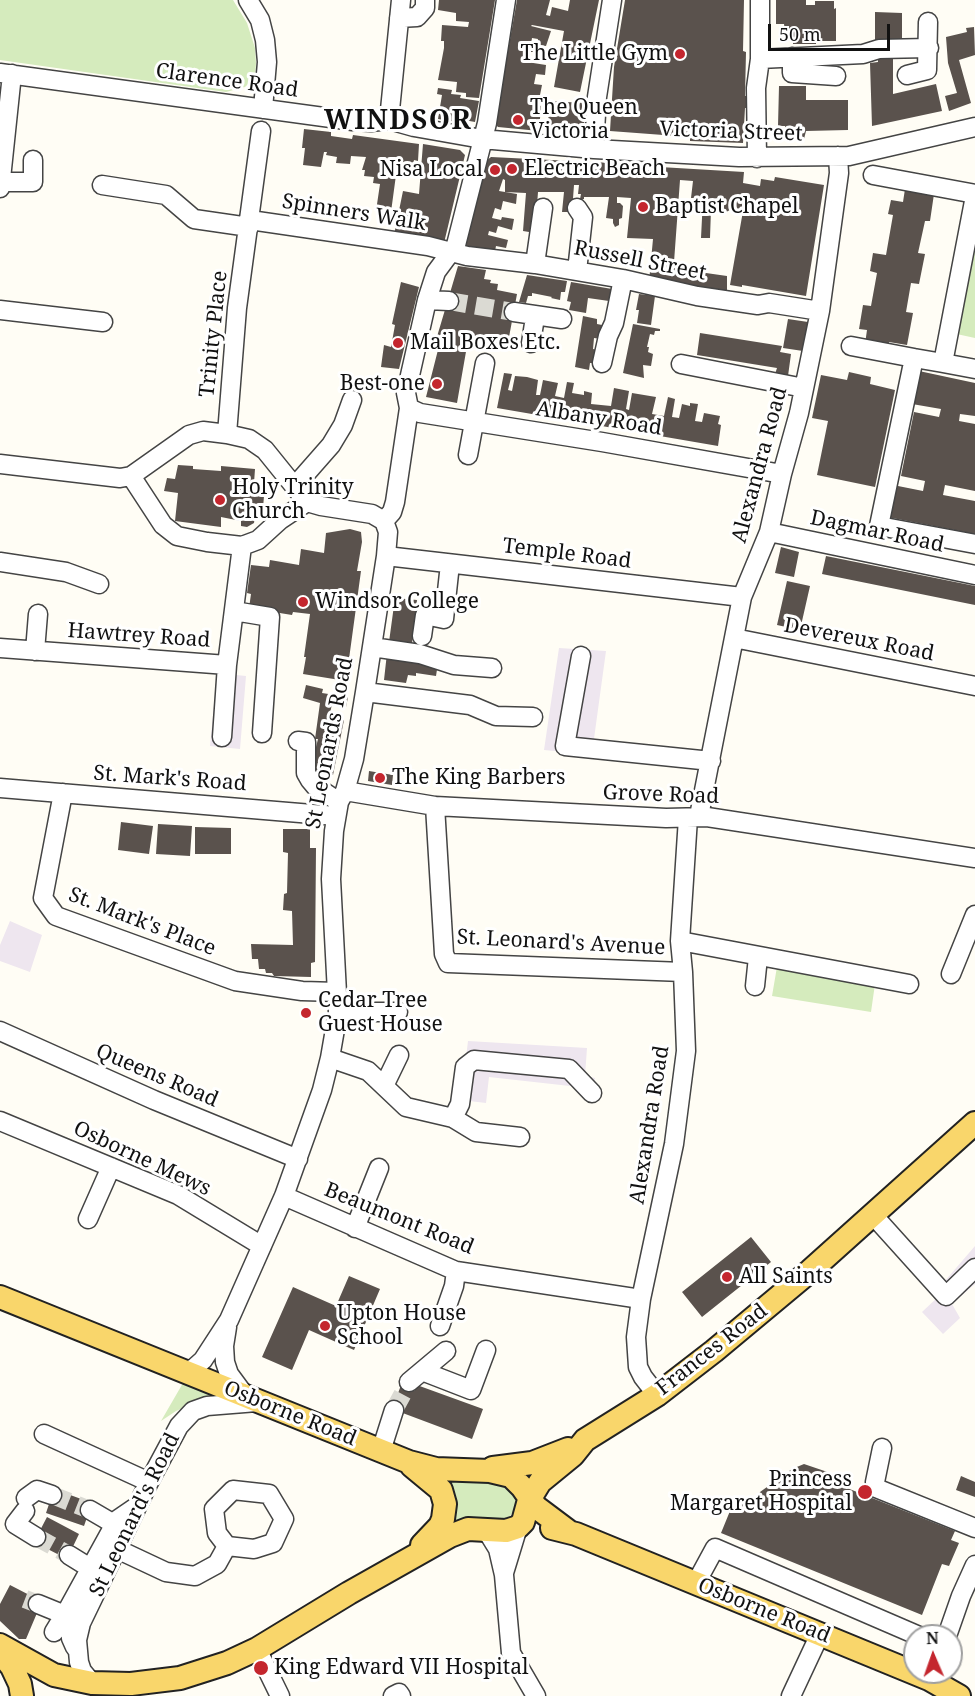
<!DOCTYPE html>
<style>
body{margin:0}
#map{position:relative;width:975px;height:1696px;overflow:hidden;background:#fffdf5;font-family:"Noto Serif",serif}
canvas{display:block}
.north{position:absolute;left:903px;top:1624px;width:60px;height:60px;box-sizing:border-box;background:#fff;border:2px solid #a0a0a0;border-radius:50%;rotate:358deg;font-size:16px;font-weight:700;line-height:24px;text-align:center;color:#111}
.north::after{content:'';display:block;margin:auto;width:21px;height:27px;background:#c4262e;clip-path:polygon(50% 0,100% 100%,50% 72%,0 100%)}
.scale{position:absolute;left:768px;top:24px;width:122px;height:27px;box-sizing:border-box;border:3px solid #111;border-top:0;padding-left:8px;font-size:18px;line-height:21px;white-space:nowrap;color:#111;-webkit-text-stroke:4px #fff;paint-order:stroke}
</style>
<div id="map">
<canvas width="975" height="1696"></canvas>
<div class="north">N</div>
<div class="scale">50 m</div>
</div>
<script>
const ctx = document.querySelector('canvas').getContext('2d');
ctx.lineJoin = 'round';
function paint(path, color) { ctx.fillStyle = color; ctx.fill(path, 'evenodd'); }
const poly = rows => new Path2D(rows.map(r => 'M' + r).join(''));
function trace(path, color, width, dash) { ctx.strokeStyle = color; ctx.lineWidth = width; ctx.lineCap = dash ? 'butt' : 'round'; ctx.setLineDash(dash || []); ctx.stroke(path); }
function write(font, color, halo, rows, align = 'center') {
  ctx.font = font + ' "Noto Serif",serif'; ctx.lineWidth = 6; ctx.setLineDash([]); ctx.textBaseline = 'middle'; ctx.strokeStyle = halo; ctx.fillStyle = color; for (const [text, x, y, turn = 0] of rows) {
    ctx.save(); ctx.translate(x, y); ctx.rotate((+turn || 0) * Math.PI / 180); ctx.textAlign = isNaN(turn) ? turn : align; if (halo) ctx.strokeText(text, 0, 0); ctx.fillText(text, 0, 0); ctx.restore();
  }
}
paint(poly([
 [559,648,606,651,593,746,696,755,704,748,700,765,544,750],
 [217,673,246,676,240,749,210,746],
 [10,921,42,935,30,972,0,961,0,945],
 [468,1041,587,1048,585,1076,595,1078,594,1084,579,1087,489,1077,486,1103,461,1100],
 [888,1228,944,1282,975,1246,975,1284,952,1304,960,1318,943,1334,922,1312,939,1296,878,1236]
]), '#eee6ef');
paint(poly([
 [0,0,233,0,247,23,255,48,256,63,255,77,245,87,226,92,0,60],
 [975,231,975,338,952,333],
 [778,961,876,977,871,1012,772,996],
 [183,1383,214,1396,214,1398,194,1403,176,1411,161,1421],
 [498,1478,517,1497,515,1509,510,1516,502,1520,453,1520,447,1482,449,1479]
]), '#d5ebbd');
paint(poly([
 [439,0,495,0,479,98,466,97,466,93,456,92,457,82,438,80,444,48,444,41,441,41,442,25,468,27,469,22,456,21,456,13,438,10],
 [517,0,550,0,546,15,550,16,552,7,568,11,570,0,599,0,580,92,554,87,564,31,532,25,531,26,551,31,546,46,537,45,538,39,532,38,531,45,542,48,541,52,529,52,527,62,546,65,545,75,536,74,534,84,542,85,538,105,541,106,539,131,498,127,495,124],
 [625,0,744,0,743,51,746,52,745,96,747,96,747,108,745,108,743,143,690,141,690,137,610,131,614,67],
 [776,0,806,0,806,5,815,5,815,1,834,1,834,9,836,8,836,41,816,41,816,44,793,44,793,30,785,31,784,24,776,24],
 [875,12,902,13,902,44,875,44],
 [974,27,975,55,959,60,971,103,949,111,945,96,957,93,948,63,946,37,967,32,966,28],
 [878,55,893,56,893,94,936,84,942,111,872,126,870,63,878,62],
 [779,86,806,86,806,100,848,100,848,130,806,131,804,139,797,139,795,136,786,137,785,126,778,126],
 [438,88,452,90,451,94,461,95,460,98,479,101,475,122,464,120,464,123,438,119,442,95,437,94],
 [549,101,585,103,584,130,548,129],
 [304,129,331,132,331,136,352,139,353,135,419,144,418,161,414,160,411,177,396,175,391,212,376,211,380,184,373,183,374,177,364,176,365,170,362,170,366,157,351,156,350,164,336,163,337,157,326,155,327,152,324,152,321,167,303,165,305,148,302,148],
 [423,144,460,150,465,155,444,243,394,235,403,191,419,194],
 [491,157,612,163,611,169,634,171,634,169,660,171,660,167,744,172,743,183,760,186,761,179,774,181,775,177,824,185,806,296,742,285,742,287,730,285,743,211,730,210,726,212,715,211,715,209,711,209,710,238,701,238,703,198,691,198,693,181,680,180,674,262,678,265,678,269,727,276,727,295,649,282,653,239,627,238,631,198,617,197,617,203,620,203,623,206,622,218,619,219,619,225,615,227,613,223,613,219,606,218,609,197,584,197,584,199,580,199,581,194,578,194,579,185,574,185,572,212,562,212,564,192,538,192,535,233,523,231,526,193,505,192,517,194,516,204,503,201,501,210,495,208,492,218,501,220,502,217,514,219,512,230,498,226,496,233,489,231,488,235,508,240,506,248,496,246,494,256,465,250,486,161],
 [503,179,505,180,505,192,499,191],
 [657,202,667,203,666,214,655,213],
 [905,189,934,194,930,221,925,221,918,253,925,254,919,284,911,283,906,312,913,313,907,345,889,342,888,348,865,344,867,330,859,329,863,305,871,306,877,273,870,271,873,253,886,255,893,215,888,214,891,200,903,202],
 [458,266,486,270,484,279,491,280,490,283,498,284,497,290,517,294,507,348,476,342,475,348,467,346,457,403,426,397,440,342,436,340],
 [527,275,567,281,565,292,561,292,560,300,551,298,552,297,532,293,532,296,528,296,526,303,519,302],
 [401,282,419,287,399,369,381,367,384,345,391,347,395,325,392,324],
 [571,282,618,290,616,302,588,298,586,313,569,310,571,302,567,301],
 [639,294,655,296,651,325,637,323,639,310,636,310],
 [583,316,597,319,597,324,602,325,601,339,594,338,593,349,598,350,596,363,590,363,589,370,575,367],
 [788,319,808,322,803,351,783,348],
 [633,324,660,329,660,331,655,331,654,335,650,334,647,347,649,347,648,352,653,354,651,366,643,365,644,378,623,373],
 [700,333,782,346,780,352,791,354,788,376,775,374,777,368,697,355],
 [919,371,975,383,975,416,960,414,959,421,975,424,975,491,945,485,943,495,975,501,975,534,887,517,893,485,923,491,925,481,901,476,914,412,939,417,941,409,912,404],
 [849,372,871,377,870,384,895,390,875,487,817,475,828,421,812,418,821,375,847,380],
 [504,373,512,374,508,390,512,391,515,376,527,377,538,380,536,395,540,395,543,380,558,383,555,396,564,398,567,382,574,383,572,393,584,395,584,391,592,393,591,404,611,406,614,388,629,391,626,409,629,410,632,393,656,397,652,414,664,416,668,397,675,399,672,417,679,418,682,404,690,406,690,403,698,404,695,421,702,422,704,413,720,416,718,424,721,425,718,446,497,408],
 [178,465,193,466,193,469,221,471,221,466,255,469,254,483,265,484,263,508,256,507,254,523,247,527,241,526,241,521,221,517,221,527,175,521,178,493,164,491,167,478,175,479],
 [350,529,361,532,362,542,357,571,361,571,346,681,303,674,306,657,304,657,310,614,293,612,292,615,249,608,251,594,247,593,251,565,269,567,270,560,299,565,301,549,324,553,326,533],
 [781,547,799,552,794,577,775,573],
 [826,556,975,586,975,605,822,574],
 [787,581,810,586,800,630,777,625],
 [395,598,417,600,412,644,389,642],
 [387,653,438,663,436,676,416,673,416,676,408,675,406,683,384,680],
 [306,685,323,689,322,693,348,697,346,707,332,704,329,718,344,720,333,775,310,771,318,739,315,739,320,703,303,698],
 [369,771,393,775,392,785,368,781],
 [121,822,153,826,149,854,118,850],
 [158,824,192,826,190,856,156,854],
 [195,827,231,828,231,854,195,854],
 [283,829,310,829,310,848,316,848,315,962,311,963,311,977,274,976,272,973,266,973,265,969,259,969,258,959,252,959,251,944,293,945,292,911,283,910,284,894,287,893,288,853,283,852],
 [751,1237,771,1262,702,1317,682,1292],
 [349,1276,380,1289,354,1350,309,1330,292,1370,262,1357,293,1287,336,1306],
 [403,1380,483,1409,472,1439,392,1409],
 [804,1464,851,1480,847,1488,955,1531,951,1540,959,1543,949,1566,942,1564,922,1615,721,1533,730,1511,749,1498,757,1502,760,1492,792,1469],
 [961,1476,975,1482,975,1497,956,1490],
 [54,1489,92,1503,84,1526,46,1513],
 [47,1517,79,1534,67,1559,34,1542],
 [10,1585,39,1600,37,1613,26,1639,19,1639,0,1621,0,1604]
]), '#5a524d');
trace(poly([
 [449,301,514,312],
 [394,1410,409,1382],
 [52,1495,90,1510],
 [36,1537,69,1555],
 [25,1599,38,1604]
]), '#dbdad3', 18, [18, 9]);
const minor = poly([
 [248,0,260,20,265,40,267,62,263,109],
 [399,18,417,17,425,8,425,0],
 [792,57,792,73,836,76],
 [760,59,863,54,879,49,929,48],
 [0,73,353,121,371,122,389,120,414,127,482,139,594,149,739,157,849,156,975,127],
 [907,75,927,70,928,22],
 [389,120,401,0],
 [261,131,237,308,227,434,249,439,265,450,307,502,321,506,372,514,384,521],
 [594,149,597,97,612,0],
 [757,158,756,88,760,59,760,0],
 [873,175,975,194],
 [1,182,33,182,33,160],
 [102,185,166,195,194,219,249,227],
 [0,188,12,74],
 [975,196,943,363,975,369],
 [577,208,583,217,577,271],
 [250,220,428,246,467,256,535,264,623,279,697,296,758,305,769,303,820,311],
 [535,264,543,208],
 [427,300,449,301],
 [0,310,103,322],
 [514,312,562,319],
 [531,343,535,317],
 [851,346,914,358],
 [602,363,608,336,614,323,623,279],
 [943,363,914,358,879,526,975,544],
 [681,364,804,388],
 [409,408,420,413,602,442,782,474],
 [468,455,485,363],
 [0,464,120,478,131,476,189,435,203,431,227,434],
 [131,476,163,525,177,536,207,542,242,546,258,540,280,520,307,502],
 [295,486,331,445,343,425,352,400],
 [384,521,392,512,395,502,409,408,406,393,427,300,436,272,456,245,487,123,506,0],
 [769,532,975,575],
 [386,556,742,597],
 [0,562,66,572,99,584],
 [234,611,270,617,262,733],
 [422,636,425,615,444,619,450,564],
 [734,638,975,686],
 [372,647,420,654,454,665,492,668],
 [0,648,227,665,242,546],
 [35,651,38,614],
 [581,656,565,746,711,761],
 [365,692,470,705,496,716,533,717],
 [222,737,227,665],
 [298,741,306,742,306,773,310,780,315,786,339,802],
 [0,788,336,816],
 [345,791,435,806,666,818,707,817,975,858],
 [63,793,43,898,56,916,235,981,302,991,337,992],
 [435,806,444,954,448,963,683,972],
 [699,816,742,597,769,532,782,474,799,413,820,311,839,173,838,156],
 [680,941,909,984],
 [951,974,975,915],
 [755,986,758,957],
 [338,1012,398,1012],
 [0,1031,154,1100,298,1159],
 [330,1058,368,1071,406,1107,453,1118,476,1132,520,1137],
 [384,1086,399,1055],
 [453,1118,460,1104,465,1067,474,1060,569,1069,592,1093],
 [0,1121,178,1195,262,1246],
 [284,1196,456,1271,641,1299],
 [873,1215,946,1296,975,1268],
 [88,1219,111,1167],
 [355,1228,379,1168],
 [440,1326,454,1286,456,1271],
 [227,1327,224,1346,225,1362,229,1374,246,1397],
 [422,1371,471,1390,486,1350],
 [185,1372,194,1368,203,1360,229,1320,284,1196,322,1090,330,1058,338,1012,331,879,334,831,339,802,345,791,354,759,365,692,386,556,388,532,384,521],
 [409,1382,446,1351],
 [657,1395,643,1377,638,1367,636,1337,641,1299,674,1144,686,1051,683,972,680,941,688,818],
 [44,1434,149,1482],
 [882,1448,875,1482,876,1488,975,1528],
 [381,1451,394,1410],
 [26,1498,37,1490,52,1495],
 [90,1510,114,1524],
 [25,1511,15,1524,36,1537],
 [484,1530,490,1536,498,1549,504,1575,511,1653,536,1696],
 [117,1549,166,1572,195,1576,217,1564,227,1546,217,1533,214,1509,233,1490,269,1494,284,1519,273,1543,254,1549,227,1546],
 [69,1555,90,1568],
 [504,1573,518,1527],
 [696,1583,715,1548,919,1636],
 [38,1604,65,1615],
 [54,1632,68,1609],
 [947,1636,961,1596,975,1565],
 [75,1647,71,1638,68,1609,117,1520,136,1507],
 [257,1649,280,1696],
 [92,1683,82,1671,79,1662,77,1640,81,1623,149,1482,179,1426,193,1411,207,1406,257,1402],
 [393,1696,399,1693,401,1696],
 [791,1696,820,1634]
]);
const major = poly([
 [0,1297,409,1462,436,1469,490,1471,511,1476,522,1487,536,1507,568,1531],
 [412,1466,441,1490,445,1504,443,1519,440,1526,422,1545],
 [493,1468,532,1463,568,1449],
 [552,1528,576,1534,929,1679,959,1696],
 [0,1645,54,1675,92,1683,131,1684,180,1678,227,1663,257,1649,349,1593,450,1536,468,1529,506,1531,518,1527,523,1522,529,1500,540,1482,573,1455,585,1440,657,1395,714,1351,810,1271,975,1123],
 [0,1652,12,1667,20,1684,22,1696]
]);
trace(minor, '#444', 21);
trace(major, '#222', 26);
trace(minor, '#fff', 18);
trace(major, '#f9d66b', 22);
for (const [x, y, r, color] of [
 [680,54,6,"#c4262e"],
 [518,120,6,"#c4262e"],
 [512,169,6,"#c4262e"],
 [495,170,6,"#c4262e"],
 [643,207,6,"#c4262e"],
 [398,343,6,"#c4262e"],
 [437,384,6,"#c4262e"],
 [220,500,6,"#c4262e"],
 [303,602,6,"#c4262e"],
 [380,778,6,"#c4262e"],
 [306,1013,6,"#c4262e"],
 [727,1277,6,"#c4262e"],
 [325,1326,6,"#c4262e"],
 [865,1492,8,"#c4262e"],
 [261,1668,8,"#c4262e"]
]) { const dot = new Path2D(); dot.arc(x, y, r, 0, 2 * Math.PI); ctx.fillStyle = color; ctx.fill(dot); trace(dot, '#fff', 2); }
write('21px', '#111', '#fff', [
 ["The Little Gym",668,54,"right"],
 ["The Queen",530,108],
 ["Victoria",530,132],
 ["Electric Beach",524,169],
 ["Nisa Local",483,170,"right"],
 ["Baptist Chapel",655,207],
 ["Mail Boxes Etc.",410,343],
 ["Best-one",425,384,"right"],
 ["Holy Trinity",232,488],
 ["Church",232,512],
 ["Windsor College",315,602],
 ["The King Barbers",392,778],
 ["Cedar Tree",318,1001],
 ["Guest House",318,1025],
 ["All Saints",739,1277],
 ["Upton House",337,1314],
 ["School",337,1338],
 ["Princess",852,1480,"right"],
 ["Margaret Hospital",852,1504,"right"],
 ["King Edward VII Hospital",274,1668]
], 'left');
write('21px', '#111', '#fff', [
 ["Clarence Road",227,81,8],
 ["Victoria Street",731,132,2],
 ["Spinners Walk",354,213,9],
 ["Russell Street",640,261,11],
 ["Trinity Place",214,334,-84],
 ["Albany Road",599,419,9],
 ["Alexandra Road",760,465,-75],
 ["Dagmar Road",877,532,12],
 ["Temple Road",567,554,7],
 ["Hawtrey Road",139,636,4],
 ["Devereux Road",859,640,11],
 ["St Leonards Road",330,743,-79],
 ["St. Mark's Road",170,779,4],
 ["Grove Road",661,795,2],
 ["St. Mark's Place",142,922,21],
 ["St. Leonard's Avenue",561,943,3],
 ["Queens Road",157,1076,23],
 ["Alexandra Road",650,1125,-81],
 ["Osborne Mews",142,1159,25],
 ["Beaumont Road",399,1219,22],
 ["Frances Road",712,1350,-38],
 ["Osborne Road",290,1414,22],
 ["St Leonard's Road",135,1515,-64],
 ["Osborne Road",764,1611,22]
]);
ctx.letterSpacing = '1.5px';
write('bold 27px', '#111', '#fff', [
 ["WINDSOR",398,121]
]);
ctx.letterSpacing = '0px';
</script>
